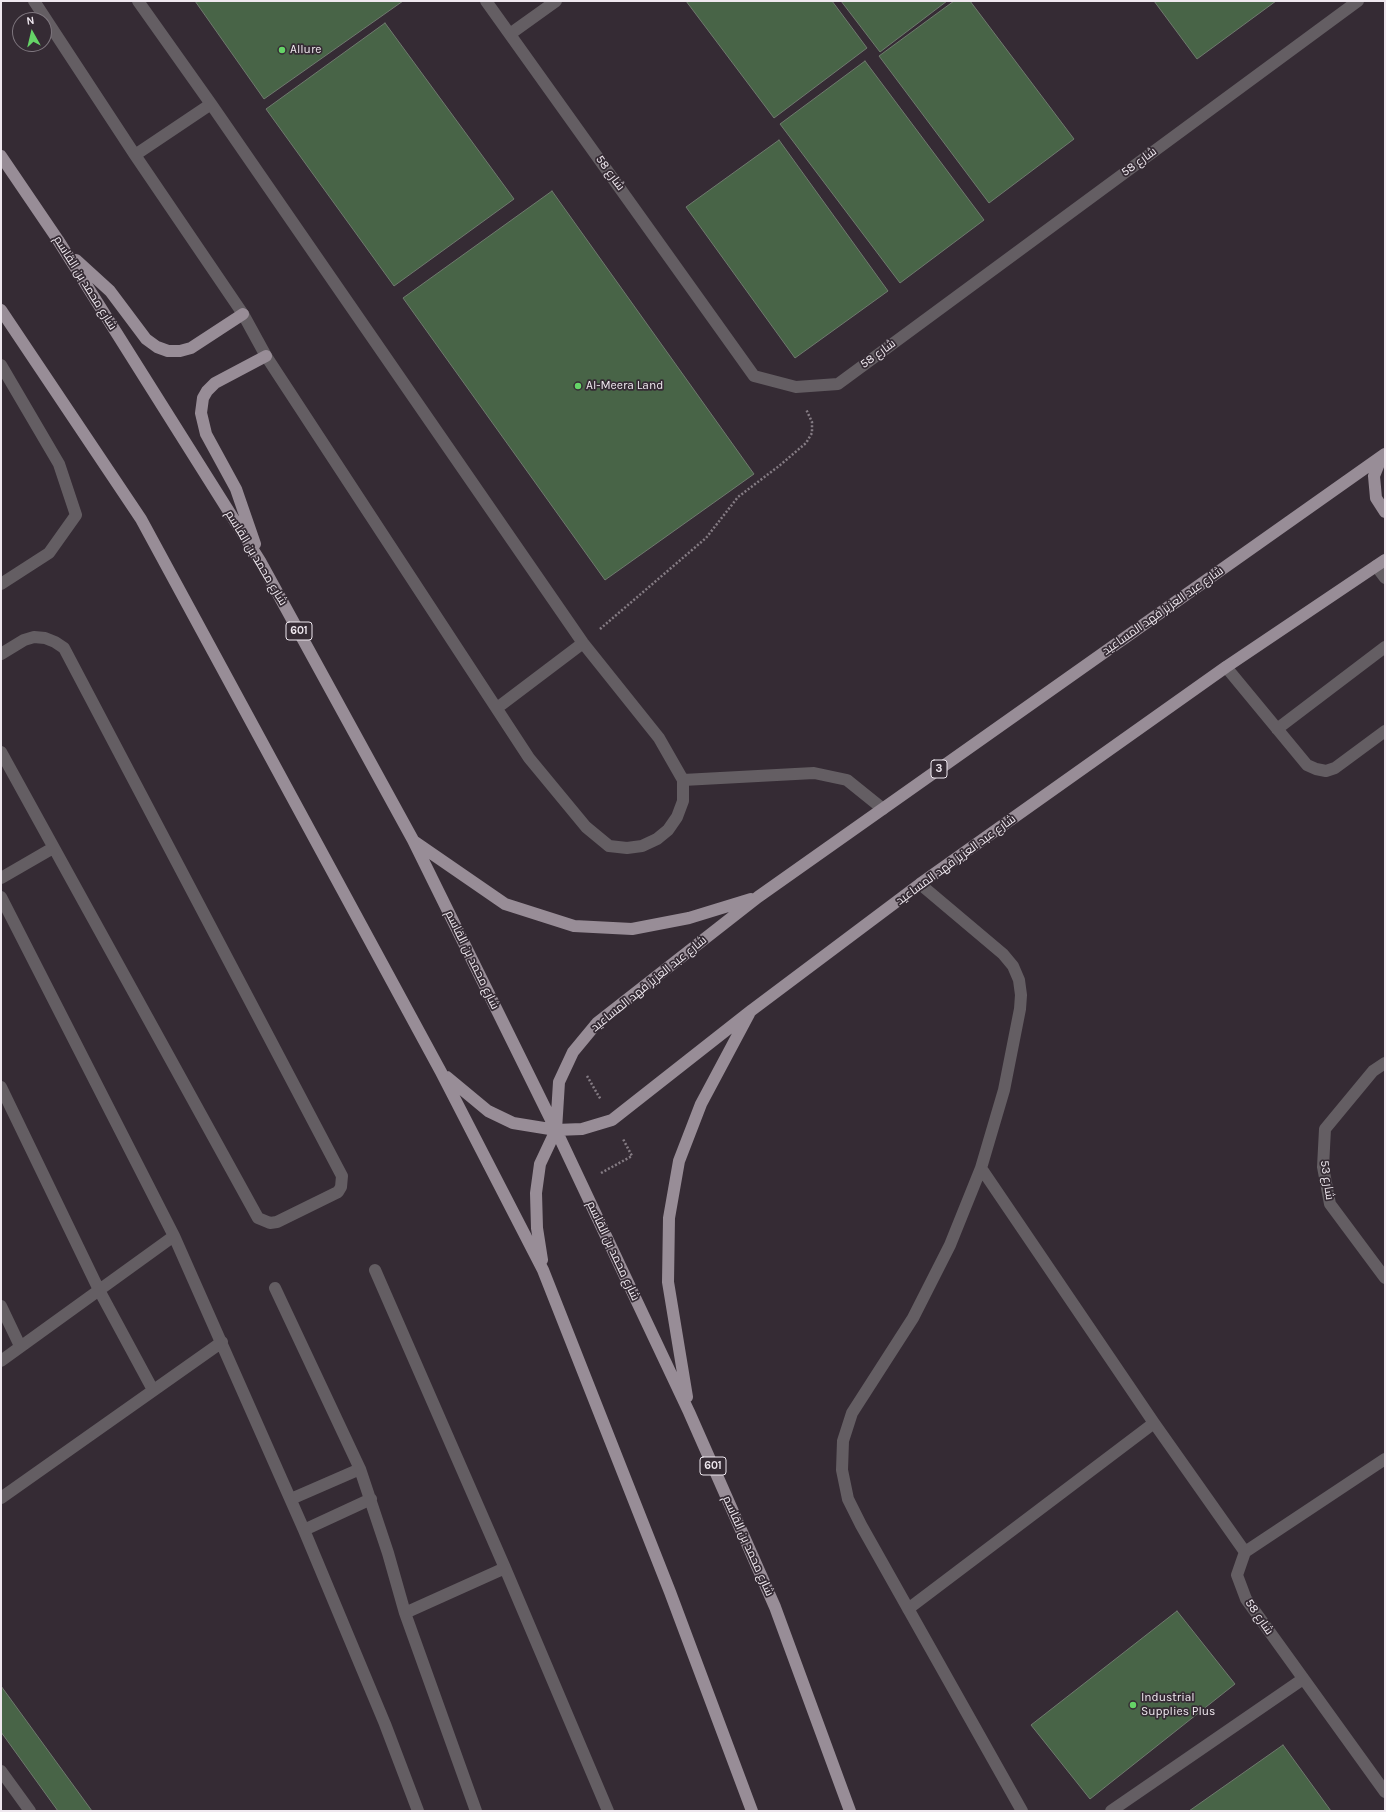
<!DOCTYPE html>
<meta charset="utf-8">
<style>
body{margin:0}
#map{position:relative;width:1386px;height:1812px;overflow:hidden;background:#352b34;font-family:Karla,sans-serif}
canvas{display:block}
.frame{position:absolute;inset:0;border:2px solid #efe8ef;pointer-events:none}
.north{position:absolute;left:12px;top:12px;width:40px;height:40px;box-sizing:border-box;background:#352b34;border:1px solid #7f777f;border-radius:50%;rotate:352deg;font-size:11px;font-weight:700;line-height:16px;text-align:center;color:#efe8ef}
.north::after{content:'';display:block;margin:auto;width:14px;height:18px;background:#65d467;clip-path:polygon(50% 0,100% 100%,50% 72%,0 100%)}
</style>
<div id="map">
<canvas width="1386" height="1812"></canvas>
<div class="frame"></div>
<div class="north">N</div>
</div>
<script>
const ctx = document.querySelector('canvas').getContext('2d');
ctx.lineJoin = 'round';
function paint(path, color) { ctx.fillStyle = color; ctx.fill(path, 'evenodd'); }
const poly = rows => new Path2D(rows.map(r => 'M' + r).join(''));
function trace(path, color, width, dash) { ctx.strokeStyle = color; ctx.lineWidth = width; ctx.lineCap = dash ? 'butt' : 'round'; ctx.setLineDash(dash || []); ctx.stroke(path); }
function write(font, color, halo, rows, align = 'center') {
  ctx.font = font + ' Karla,Cairo,sans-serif'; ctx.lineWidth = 3.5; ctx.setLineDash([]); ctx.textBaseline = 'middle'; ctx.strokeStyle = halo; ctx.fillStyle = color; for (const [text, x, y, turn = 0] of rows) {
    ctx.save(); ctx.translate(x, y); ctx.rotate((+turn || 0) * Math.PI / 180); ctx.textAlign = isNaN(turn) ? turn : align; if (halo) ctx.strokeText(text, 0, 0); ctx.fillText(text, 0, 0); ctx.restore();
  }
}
const building = poly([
 [195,1,403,1,264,99,195,1],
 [686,1,832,1,867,48,774,118,686,1],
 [841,1,947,1,880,52,841,1],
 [954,1,970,1,1074,139,989,203,879,56,954,1],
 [1154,1,1276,1,1197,59,1154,1],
 [385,23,514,199,394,286,266,109,385,23],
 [865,61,984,220,900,283,780,124,865,61],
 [779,140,888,291,795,358,686,207,779,140],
 [552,191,754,474,605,580,403,298,552,191],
 [1177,1611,1235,1684,1090,1799,1031,1725,1177,1611],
 [1,1686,92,1811,58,1811,1,1732,1,1686],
 [1283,1745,1331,1811,1189,1811,1283,1745]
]);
paint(building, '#486447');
trace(building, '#6f7a6e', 1);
trace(poly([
 [600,629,706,538,738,497,779,466,806,443,812,433,812,422,806,409],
 [587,1076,601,1100],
 [601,1173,632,1156,623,1139]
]), '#857c84', 2.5, [2, 2]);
trace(poly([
 [34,1,135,155,243,314,266,356,529,758,586,827,609,846,627,848,642,846,657,839,668,830,677,817,683,801,683,780,659,738,583,643,211,104,138,1],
 [486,1,754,376,796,387,838,384,1358,1],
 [510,34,556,1],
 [135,155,211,104],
 [1,365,59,464,76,515,49,553,1,584],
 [1376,566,1385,578],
 [1,654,24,640,34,637,45,638,55,642,64,648,342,1176,341,1187,338,1192,277,1222,270,1223,258,1218,1,752],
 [1226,667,1307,765,1316,769,1326,771,1335,768,1385,731],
 [497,708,583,643],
 [1277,729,1385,647],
 [683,780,814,773,847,780,883,809],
 [1,878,53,848],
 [920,884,1003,954,1013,966,1019,980,1021,995,1020,1009,1004,1090,981,1168,950,1245,913,1318,852,1413,843,1441,842,1470,848,1499,861,1525,1022,1811],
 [1,897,174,1236,304,1530,385,1724,418,1811],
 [1385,1063,1373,1071,1325,1129,1323,1167,1330,1204,1385,1278],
 [1,1087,99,1290,153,1390],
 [981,1168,1154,1423,1245,1552],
 [375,1270,505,1568,608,1811],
 [275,1288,360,1469,388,1553,405,1613,476,1811],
 [1,1306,20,1346],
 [1,1361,174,1236],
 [1385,1459,1245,1552,1237,1575,1246,1599,1385,1792],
 [1,1498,222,1342],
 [291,1499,360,1469],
 [304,1530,371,1499],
 [908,1609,1154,1423],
 [405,1613,505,1568],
 [1,1771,30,1811],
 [1111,1811,1303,1679]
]), '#645e63', 12);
trace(poly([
 [1,156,58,240,260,561,413,840,556,1130,689,1412,775,1607,850,1811],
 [76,260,110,291,146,339,157,347,168,351,180,351,191,348,243,314],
 [1,310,141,519,441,1072,543,1270,670,1592,752,1811],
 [1382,456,1374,476,1376,498,1385,512],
 [255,544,236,489,206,434,201,413,203,398,207,391,215,383,266,356],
 [415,842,505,904,574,926,632,929,689,918,751,899],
 [447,1077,488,1111,513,1123,556,1130,582,1129,612,1120,752,1010,920,884,1226,667,1385,560],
 [542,1260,537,1228,536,1193,540,1164,556,1130,559,1082,573,1052,597,1023,758,897,1385,454],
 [687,1397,668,1282,669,1218,679,1161,701,1104,749,1014]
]), '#988d97', 12);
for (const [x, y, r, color] of [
 [282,50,4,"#65d467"],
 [578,386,4,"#65d467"],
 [1133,1705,4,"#65d467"]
]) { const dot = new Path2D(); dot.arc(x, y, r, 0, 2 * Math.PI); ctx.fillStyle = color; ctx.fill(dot); trace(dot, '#352b34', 1.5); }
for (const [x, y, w] of [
 [299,631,26],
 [939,769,16],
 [713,1466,26]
]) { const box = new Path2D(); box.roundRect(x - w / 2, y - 9, w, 18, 3); ctx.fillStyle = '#352b34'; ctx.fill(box); trace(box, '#efe8ef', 1); }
write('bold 11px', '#efe8ef', null, [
 ["601",299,631],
 ["3",939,769],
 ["601",713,1466]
]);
write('12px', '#efe8ef', '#352b34', [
 ["Allure",290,50],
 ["Al-Meera Land",586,386],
 ["Industrial",1141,1698],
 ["Supplies Plus",1141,1712]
], 'left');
write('12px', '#efe8ef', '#352b34', [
 ["شارع 58",1139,162,-36],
 ["شارع 58",610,173,54],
 ["شارع محمد بن القاسم",85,283,58],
 ["شارع 58",878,354,-36],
 ["شارع محمد بن القاسم",256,558,59],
 ["شارع عبد العزيز فهد المساعيد",1163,611,-35],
 ["شارع عبد العزيز فهد المساعيد",956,860,-36],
 ["شارع محمد بن القاسم",472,960,64],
 ["شارع عبد العزيز فهد المساعيد",649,984,-39],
 ["شارع 53",1327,1180,82],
 ["شارع محمد بن القاسم",613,1251,65],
 ["شارع محمد بن القاسم",748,1546,66],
 ["شارع 58",1259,1617,56]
]);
</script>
